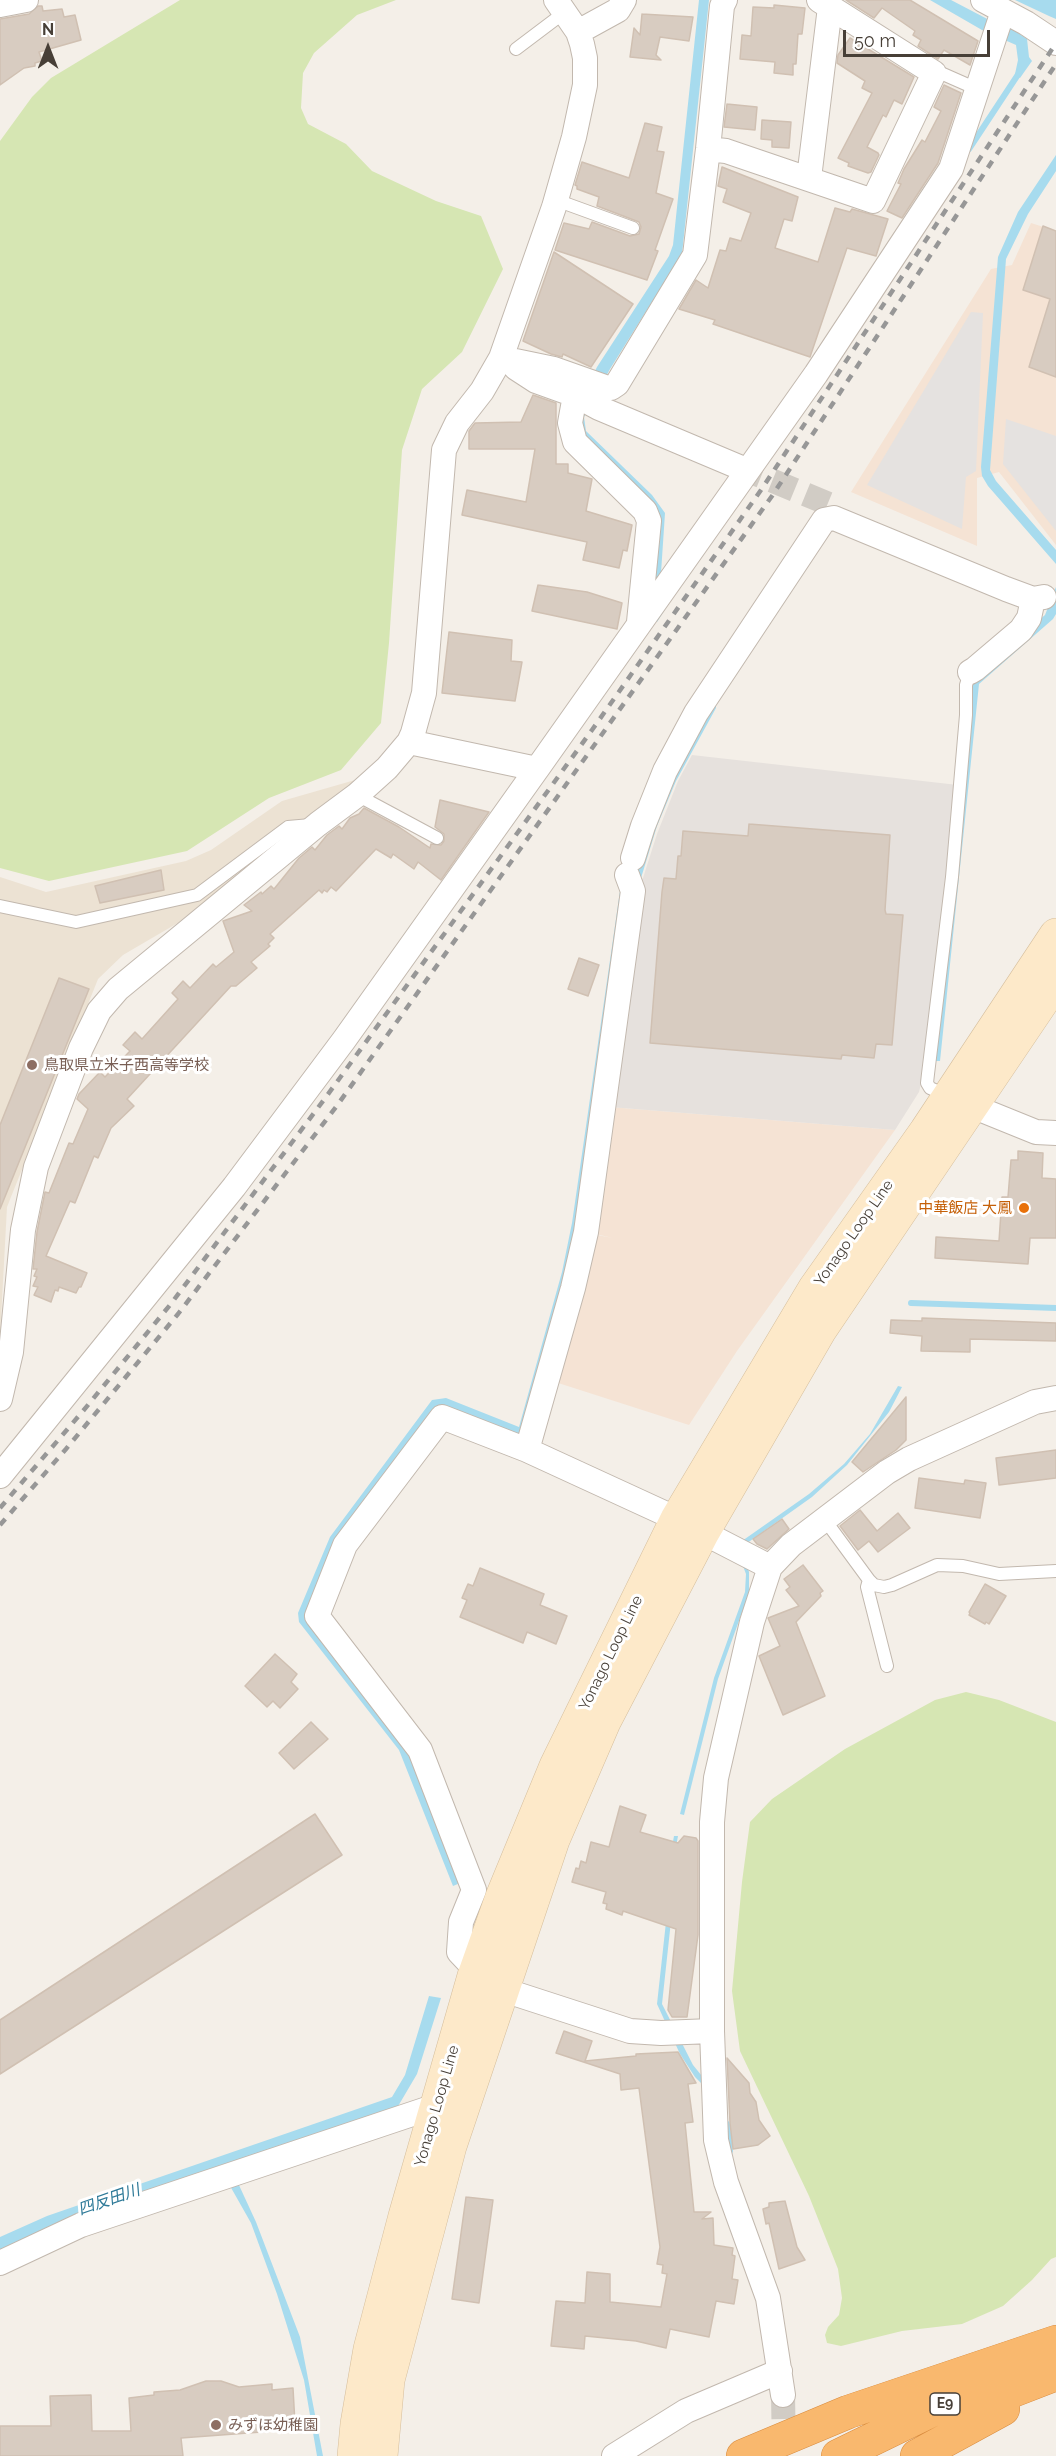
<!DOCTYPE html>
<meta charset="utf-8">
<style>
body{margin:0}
#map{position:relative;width:1056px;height:2456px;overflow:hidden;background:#f4efe8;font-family:Raleway,sans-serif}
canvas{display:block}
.north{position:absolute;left:18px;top:18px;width:60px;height:60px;-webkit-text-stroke:4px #fff;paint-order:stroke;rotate:0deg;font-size:16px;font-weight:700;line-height:24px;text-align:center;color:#473f37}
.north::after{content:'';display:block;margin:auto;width:21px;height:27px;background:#473f37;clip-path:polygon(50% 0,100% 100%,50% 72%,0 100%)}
.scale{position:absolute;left:843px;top:30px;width:147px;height:27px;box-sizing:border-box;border:3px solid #473f37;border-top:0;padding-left:8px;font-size:18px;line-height:21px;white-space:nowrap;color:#473f37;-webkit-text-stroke:4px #fff;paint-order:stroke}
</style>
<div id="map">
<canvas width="1056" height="2456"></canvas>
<div class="north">N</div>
<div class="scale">50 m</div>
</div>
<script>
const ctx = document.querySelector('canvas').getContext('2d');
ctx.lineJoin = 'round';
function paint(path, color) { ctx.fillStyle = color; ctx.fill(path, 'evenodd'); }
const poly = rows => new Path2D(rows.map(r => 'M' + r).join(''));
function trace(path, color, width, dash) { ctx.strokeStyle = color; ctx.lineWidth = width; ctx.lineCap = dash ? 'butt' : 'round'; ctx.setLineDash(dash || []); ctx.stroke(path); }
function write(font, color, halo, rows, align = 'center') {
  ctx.font = font + ' Raleway,"Noto Sans JP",sans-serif'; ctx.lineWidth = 6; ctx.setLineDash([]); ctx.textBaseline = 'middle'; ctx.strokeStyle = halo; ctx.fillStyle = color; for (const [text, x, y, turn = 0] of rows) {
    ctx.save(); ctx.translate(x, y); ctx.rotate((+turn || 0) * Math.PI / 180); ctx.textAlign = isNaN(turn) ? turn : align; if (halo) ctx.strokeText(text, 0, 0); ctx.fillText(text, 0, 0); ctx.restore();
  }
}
paint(poly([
 [1031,223,1056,231,1056,545,999,472,977,478,977,546,851,492,991,269,1012,265],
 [610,1107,895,1130,737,1351,689,1425,552,1381,591,1234,613,1238,591,1233]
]), '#f5e3d4');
paint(poly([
 [692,755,958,785,925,1066,919,1092,895,1130,610,1107,638,883,643,878,657,834,678,781]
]), '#e6e1dd');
paint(poly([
 [362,778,188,917,123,955,98,979,7,1207,0,1337,0,877,46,892,186,861,211,850,282,801]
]), '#ece2d3');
paint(poly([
 [180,0,396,0,357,15,314,53,303,73,301,108,308,124,346,144,372,171,436,201,481,216,503,269,462,352,422,389,402,450,389,643,381,723,341,770,269,798,187,851,49,881,0,868,0,141,32,97,51,78],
 [966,1692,999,1700,1056,1722,1056,2257,1051,2259,1032,2280,1003,2306,962,2324,902,2331,841,2346,827,2343,825,2335,828,2327,839,2315,842,2298,838,2269,809,2196,740,2051,732,1991,742,1882,750,1822,772,1799,845,1749,935,1700]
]), '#d6e6b3');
paint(poly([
 [971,312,983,313,976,471,966,477,962,529,867,485],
 [1006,419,1056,436,1056,531,1003,464]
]), '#e5e2e0');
paint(poly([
 [699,0,709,0,682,254,610,369,584,417,586,431,652,495,665,513,661,573,662,581,660,584,666,608,657,622,651,595,653,519,583,442,576,409,597,367,669,256,673,245],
 [930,0,951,0,995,23,1005,24,1027,39,1029,57,1032,61,1020,78,1015,74,1018,60,1016,45,982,30],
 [1015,0,1056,0,1056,19,1049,16],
 [1056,155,1056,171,1028,214,1006,259,990,470,996,481,1056,550,1056,564,988,486,982,476,981,467,998,257,1018,212],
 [1056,587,1056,614,1053,619,979,684,940,1061,935,1061,969,700,974,676,1045,615],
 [716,704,716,708,676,781,657,826,641,878,628,891,580,1232,524,1442,440,1409,309,1616,415,1754,465,1881,453,1886,399,1750,299,1622,298,1613,330,1537,432,1400,446,1398,519,1427,562,1272,572,1223,621,884,701,713],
 [898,1386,902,1387,889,1412,847,1465,812,1497,743,1546,742,1541,809,1494,844,1464,870,1434],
 [743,1566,747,1566,749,1572,749,1593,718,1679,684,1815,680,1814,714,1678,745,1592,746,1574],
 [674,1836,678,1836,668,1891,671,1921,662,2004,693,2065,706,2081,705,2087,695,2077,680,2054,657,2004,666,1922,664,1891],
 [429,1996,441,1998,417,2074,397,2108,238,2183,256,2222,300,2337,323,2456,317,2456,304,2380,277,2294,251,2223,221,2170,0,2252,0,2237,47,2216,392,2097,405,2075]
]), '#a7dbee');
trace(poly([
 [969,149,1021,70],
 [911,1303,1056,1308],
 [727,2124,730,2151]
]), '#a7dbee', 6);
const building = poly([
 [846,0,910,0,978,41,970,65,944,50,938,59,918,46,921,40,913,35,915,31,882,8,874,18,846,0],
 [774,5,805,8,802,34,798,34,796,64,793,64,793,75,774,73,775,62,740,59,742,35,751,36,753,7,774,8,774,5],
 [38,6,42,6,43,11,62,9,64,17,75,15,81,40,39,52,42,61,35,63,35,66,24,68,0,85,0,19,29,14,38,6],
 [642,14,693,17,689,41,660,37,656,55,661,60,630,57,634,28,640,35,642,14],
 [850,38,914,77,902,104,894,100,886,117,883,115,867,147,878,153,879,155,871,172,868,173,848,166,849,163,838,158,872,93,862,88,865,81,837,63,838,55,850,38],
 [944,85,961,93,938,163,902,218,887,211,901,184,898,183,904,169,922,140,925,142,941,111,934,107,944,85],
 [727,104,757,107,755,130,724,127,727,104],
 [762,120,791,122,789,148,772,147,772,140,761,139,762,120],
 [645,123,662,127,657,151,664,152,656,193,673,199,655,250,658,251,647,280,555,250,564,223,589,229,592,222,630,236,639,234,641,227,639,222,597,206,599,197,577,189,577,186,575,185,582,162,629,178,645,123],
 [722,167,798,197,792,221,784,219,775,248,818,262,835,208,850,212,852,209,888,219,876,256,847,248,810,357,713,324,715,320,679,309,696,280,708,288,720,250,726,251,730,238,741,241,751,213,723,202,727,189,718,186,722,167],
 [1043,226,1056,231,1056,377,1029,367,1050,299,1023,290,1043,226],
 [554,252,633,304,591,367,563,354,562,357,551,354,523,341,554,252],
 [533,395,556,403,556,464,568,464,568,473,592,479,586,511,632,525,627,551,623,550,619,568,583,560,587,542,462,515,467,490,526,502,535,449,469,449,469,431,475,423,521,422,533,395],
 [538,585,587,592,622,603,617,629,532,611,538,585],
 [449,632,512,640,511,661,522,662,515,701,442,693,449,632],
 [440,800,489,812,441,880,418,862,414,869,393,854,391,858,376,849,336,891,331,887,327,892,324,890,322,893,319,890,270,934,274,938,268,944,270,946,251,962,257,968,236,986,231,986,127,1099,134,1106,111,1128,98,1158,94,1156,75,1203,70,1201,46,1256,87,1273,81,1287,79,1287,76,1293,59,1287,58,1291,55,1290,51,1302,34,1295,38,1287,33,1286,37,1277,34,1276,37,1269,33,1269,37,1232,45,1192,49,1193,69,1143,73,1144,88,1109,77,1099,79,1094,100,1072,105,1077,130,1051,123,1045,135,1032,142,1039,178,999,172,993,183,981,190,988,213,964,216,967,234,952,223,921,252,911,244,905,261,892,262,894,271,886,274,889,299,858,312,847,315,850,327,835,339,826,342,829,350,818,359,814,364,808,399,827,430,848,431,844,441,845,444,841,444,834,435,827,440,800],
 [749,824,890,835,885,910,886,914,903,915,892,1045,876,1044,874,1058,842,1055,841,1059,650,1043,662,892,664,878,676,879,678,856,681,856,683,831,748,836,749,824],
 [161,870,164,890,100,903,95,886,161,870],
 [579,958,599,965,588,996,568,989,579,958],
 [59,978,89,989,0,1209,0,1125,59,978],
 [1018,1151,1043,1153,1042,1178,1056,1179,1056,1238,1030,1238,1028,1264,935,1258,936,1237,999,1241,1002,1197,1008,1197,1011,1160,1018,1160,1018,1151],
 [922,1318,1056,1323,1056,1341,970,1339,970,1352,921,1351,922,1336,890,1333,891,1320,922,1321,922,1318],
 [906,1397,906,1440,896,1450,863,1472,852,1462,906,1397],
 [1056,1450,1056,1478,999,1485,996,1458,1056,1450],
 [919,1478,964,1484,965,1480,986,1483,980,1518,915,1508,919,1478],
 [860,1510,877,1531,898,1513,910,1528,878,1552,869,1541,858,1550,840,1526,860,1510],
 [782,1519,789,1529,767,1549,757,1544,753,1539,782,1519],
 [803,1565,823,1591,820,1593,821,1596,796,1622,825,1696,783,1715,759,1656,780,1646,768,1618,799,1606,786,1590,790,1587,784,1579,803,1565],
 [480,1568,544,1594,540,1605,567,1616,556,1644,527,1632,523,1643,460,1617,467,1600,462,1598,468,1584,473,1586,480,1568],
 [985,1584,1006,1596,989,1624,986,1622,985,1624,969,1615,970,1613,969,1612,985,1584],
 [275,1654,297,1674,291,1682,298,1689,280,1708,273,1701,267,1707,245,1686,275,1654],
 [311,1722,328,1739,294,1769,279,1753,311,1722],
 [620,1806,646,1815,640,1832,678,1843,684,1836,696,1838,698,1841,698,1935,687,2017,672,2017,668,2010,676,1929,623,1911,622,1915,606,1909,607,1904,603,1903,606,1892,572,1882,576,1868,579,1869,581,1861,586,1863,591,1842,609,1847,620,1806],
 [315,1814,342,1855,0,2074,0,2020,315,1814],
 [564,2031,592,2041,585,2061,636,2056,636,2054,678,2052,696,2083,688,2084,693,2122,685,2123,694,2212,711,2212,702,2219,713,2218,714,2245,733,2248,732,2255,735,2256,732,2279,738,2280,734,2304,716,2301,709,2337,670,2329,666,2348,636,2341,585,2336,584,2349,551,2346,556,2301,585,2303,587,2272,610,2274,610,2302,661,2307,667,2274,662,2273,663,2265,657,2264,660,2247,639,2088,621,2090,620,2074,556,2053,564,2031],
 [727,2058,749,2083,750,2093,756,2102,759,2120,770,2136,758,2145,733,2149,730,2123,727,2058],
 [466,2197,493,2200,479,2303,452,2299,466,2197],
 [785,2201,797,2247,805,2260,779,2269,769,2223,766,2224,763,2209,769,2207,769,2203,785,2201],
 [206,2381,221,2381,239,2387,272,2384,272,2390,293,2388,295,2424,275,2426,275,2431,181,2438,183,2456,0,2456,0,2426,51,2426,50,2396,91,2395,92,2431,131,2431,129,2398,154,2395,154,2392,180,2390,206,2381]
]);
paint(building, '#d8ccc1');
trace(building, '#d0c0b2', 1.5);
trace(poly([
 [739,467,829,504],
 [783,2395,784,2452]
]), '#d1ccc5', 24, [24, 12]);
const lane = poly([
 [516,49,565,12],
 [934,73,943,74,977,89],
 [556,200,633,228],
 [357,795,437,838],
 [0,906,76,922,197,895,288,827,311,825],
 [946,1095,930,1088,927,1083,928,1074,952,877,966,715,966,685,970,672],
 [825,1520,869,1580,874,1585,884,1587,892,1585,937,1565,963,1566,999,1574,1056,1571],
 [869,1580,867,1587,887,1666]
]);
const street = poly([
 [983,0,1026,23,1056,43],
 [0,5,26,0],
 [578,32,618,10,624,0],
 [708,149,726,151,873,201,934,73,819,0],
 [809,178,830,7],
 [501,358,554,369,605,387,611,388,617,384,695,255,708,149,722,6,725,0],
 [516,368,536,381,575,395,599,408,739,467],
 [575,395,570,423,575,442,645,511,649,521,639,622],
 [970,672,975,669,1021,630,1029,618,1033,599],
 [537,769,816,374,951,169,1003,11],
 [633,858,643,826,665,771,696,713,824,520,834,518,1006,589,1033,599,1044,597],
 [957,1100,1036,1132,1056,1133],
 [0,1399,11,1352,23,1230,36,1167,81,1048,99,1011,118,989,318,824,357,795,387,768,409,742,413,733,424,693,444,450,457,423,482,391,501,358,554,207,574,137,585,85,585,58,582,44,578,32,556,0],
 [527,1450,573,1288,586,1232,633,891,627,875],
 [0,1476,234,1187,344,1040,537,769,409,742],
 [770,1567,677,1519,527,1450,442,1417,345,1545,317,1616,420,1750,474,1890,461,1922,459,1952,476,1970,516,1994,630,2031,661,2033,712,2031,716,2140,726,2182,768,2298,783,2395],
 [712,2031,712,1822,716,1778,752,1622,770,1567,791,1545,887,1472,909,1459,1035,1402,1056,1398],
 [0,2263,81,2225,436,2106],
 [614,2456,686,2411,780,2371]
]);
const secondary = poly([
 [354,2456,357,2424,370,2349,405,2216,474,1976,502,1897,556,1766,677,1519,815,1288,926,1131,1056,935],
 [381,2456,388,2380,450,2146,553,1840,604,1722,703,1532,820,1330,1056,981]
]);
const highway = poly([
 [971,2407,1056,2374],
 [743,2456,848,2412,1056,2342],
 [838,2456,947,2403,989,2387],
 [917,2456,1003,2409]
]);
trace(lane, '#c2b8ae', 14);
trace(street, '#c2b8ae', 26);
trace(secondary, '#d5be9c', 34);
trace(highway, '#d88b3e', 34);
trace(lane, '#fff', 12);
trace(street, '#fff', 24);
trace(secondary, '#fde9c9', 33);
trace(highway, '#f9b86e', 33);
trace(poly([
 [0,1508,83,1411,170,1305,326,1097,592,730,761,490,1056,43],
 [0,1525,66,1449,178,1314,336,1107,772,496,1056,64]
]), '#979797', 4.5, [8, 8]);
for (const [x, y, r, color] of [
 [32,1065,6,"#8d6e63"],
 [1024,1208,6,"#e8710a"],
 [216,2425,6,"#8d6e63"]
]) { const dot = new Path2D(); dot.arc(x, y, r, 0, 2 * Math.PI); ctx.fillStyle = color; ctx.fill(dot); trace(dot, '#fff', 2); }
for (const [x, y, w] of [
 [945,2404,30]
]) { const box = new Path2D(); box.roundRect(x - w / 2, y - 11, w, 22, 4.5); ctx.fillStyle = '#fff'; ctx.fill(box); trace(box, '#473f37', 1.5); }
write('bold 14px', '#473f37', null, [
 ["E9",945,2404]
]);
write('15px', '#785e54', '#fff', [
 ["鳥取県立米子西高等学校",44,1065],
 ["みずほ幼稚園",228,2425]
], 'left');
write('15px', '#c56008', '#fff', [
 ["中華飯店 大鳳",1012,1208]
], 'right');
write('15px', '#473f37', '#fff', [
 ["Yonago Loop Line",854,1233,-55],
 ["Yonago Loop Line",611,1653,-64],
 ["Yonago Loop Line",437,2106,-74]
]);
write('italic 16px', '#2e7a98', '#fff', [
 ["四反田川",109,2200,-19]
]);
</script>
